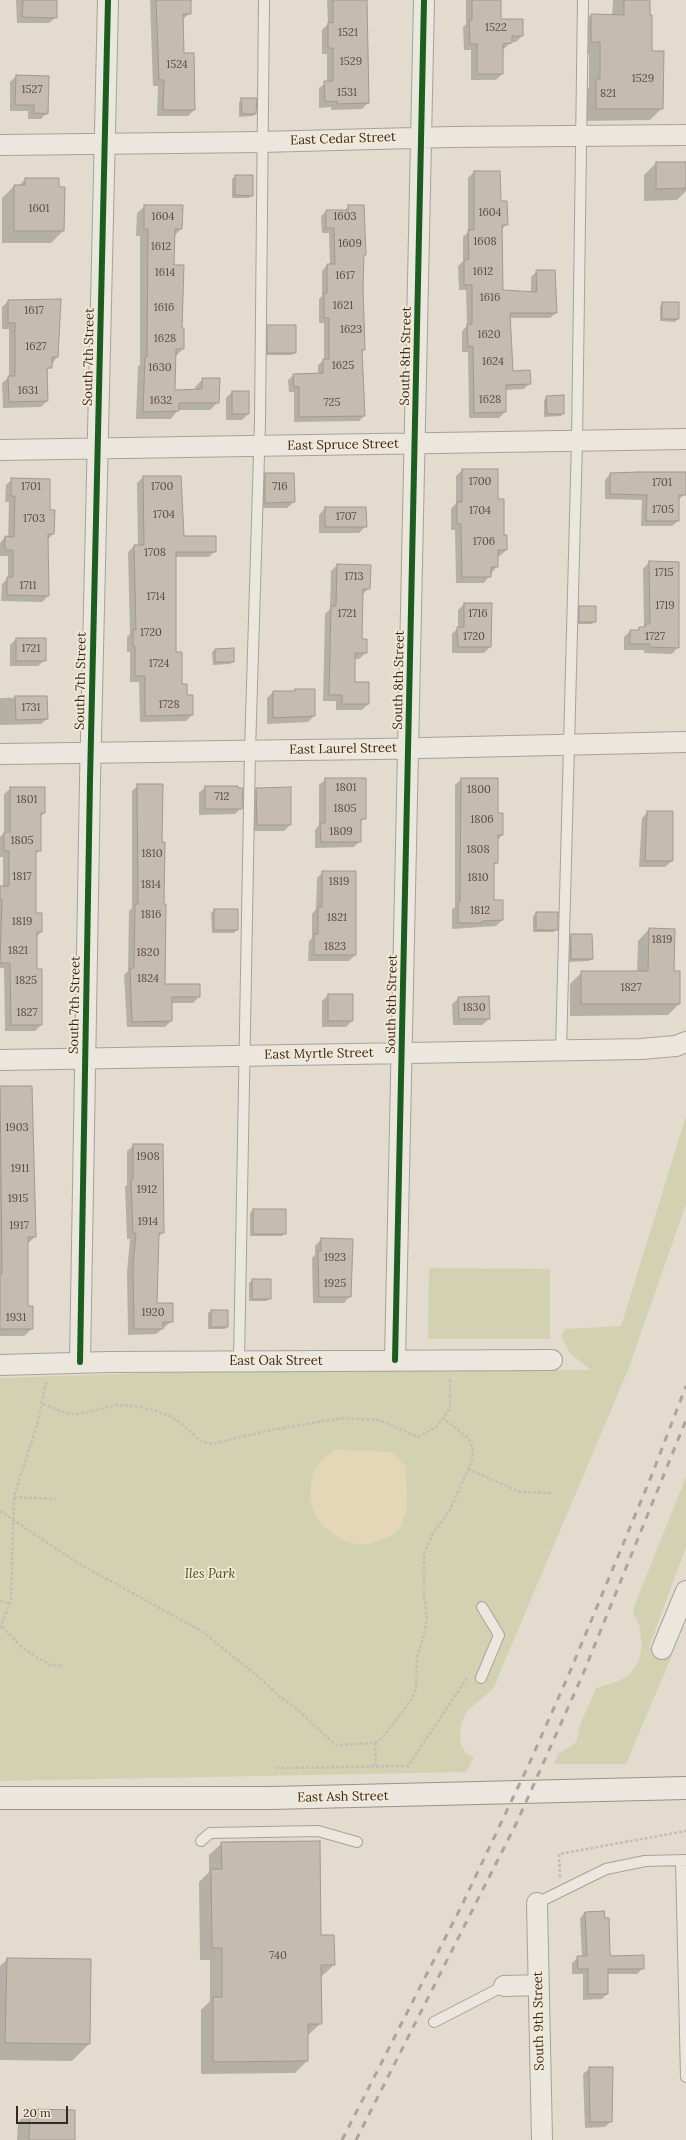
<!DOCTYPE html>
<style>
body{margin:0}
#map{position:relative;width:686px;height:2140px;overflow:hidden;background:#e3dcce;font-family:Lora,serif}
canvas{display:block}
.scale{position:absolute;left:16px;top:2106px;width:52px;height:18px;box-sizing:border-box;border:2px solid #362a20;border-top:0;padding-left:5px;font-size:12px;line-height:14px;white-space:nowrap;color:#362a20;-webkit-text-stroke:3px #f3e9d5;paint-order:stroke}
</style>
<div id="map">
<canvas width="686" height="2140"></canvas>
<div class="scale">20 m</div>
</div>
<script>
const ctx = document.querySelector('canvas').getContext('2d');
ctx.lineJoin = 'round';
function paint(path, color) { ctx.fillStyle = color; ctx.fill(path, 'evenodd'); }
const poly = rows => new Path2D(rows.map(r => 'M' + r).join(''));
function trace(path, color, width, dash) { ctx.strokeStyle = color; ctx.lineWidth = width; ctx.lineCap = dash ? 'butt' : 'round'; ctx.setLineDash(dash || []); ctx.stroke(path); }
function write(font, color, halo, rows, align = 'center') {
  ctx.font = font + ' Lora,serif'; ctx.lineWidth = 3.5; ctx.setLineDash([]); ctx.textBaseline = 'middle'; ctx.strokeStyle = halo; ctx.fillStyle = color; for (const [text, x, y, turn = 0] of rows) {
    ctx.save(); ctx.translate(x, y); ctx.rotate((+turn || 0) * Math.PI / 180); ctx.textAlign = isNaN(turn) ? turn : align; if (halo) ctx.strokeText(text, 0, 0); ctx.fillText(text, 0, 0); ctx.restore();
  }
}
paint(poly([
 [686,1116,686,1204,628,1370,493,1689,467,1711,462,1722,460,1732,461,1745,466,1753,474,1757,466,1772,0,1781,0,1378,176,1372,591,1370,570,1353,561,1336,565,1329,621,1326],
 [429,1268,550,1269,550,1339,428,1339],
 [686,1477,686,1547,649,1647,672,1655,626,1764,554,1764,558,1754,576,1743,580,1725,596,1688,619,1681,629,1675,639,1661,642,1645,639,1625,633,1612,637,1599]
]), '#d2d1b1');
paint(poly([
 [334,1450,392,1452,406,1467,407,1509,400,1528,390,1536,370,1544,358,1544,341,1540,322,1525,314,1512,310,1498,311,1481,314,1471,323,1459]
]), '#e4d6b7');
paint(poly([
 [16,0,56,0,56,17,49,23,17,23],
 [150,0,190,0,190,13,182,20,183,54,194,110,188,116,157,116,158,86,153,86],
 [327,0,366,0,368,103,362,109,331,110,331,107,319,108,319,88,327,82,327,54,322,54,322,30,328,24],
 [466,0,500,0,500,20,522,36,516,42,511,42,504,49,502,49,502,74,496,80,471,80,471,50,464,50,463,27,466,24],
 [613,0,649,0,651,52,662,108,650,120,584,121,584,92,589,87,589,54,579,54,579,27,591,15,612,16],
 [16,76,47,113,41,119,28,119,28,111,10,111,10,82],
 [242,99,255,113,253,116,239,117,239,102],
 [656,163,686,163,686,191,677,200,644,201,644,175],
 [474,172,500,202,506,225,501,230,502,291,531,292,531,277,537,271,556,313,550,318,509,318,512,372,530,383,524,389,505,390,505,412,499,418,469,418,468,352,462,352,462,331,467,326,466,290,459,290,458,266,463,261,463,237,468,232,468,178],
 [235,176,252,195,249,198,232,198,232,179],
 [25,179,63,231,51,243,2,243,2,198,14,186,19,186],
 [145,206,181,229,174,236,173,266,183,349,175,357,174,391,195,390,195,387,203,379,218,402,210,410,178,410,171,419,136,419,138,366,140,365,140,236,136,236,137,213],
 [349,206,365,254,363,256,362,288,364,350,361,353,364,416,359,421,294,422,294,392,289,392,288,380,294,375,318,374,318,365,324,360,324,323,319,323,319,299,322,296,322,271,327,265,330,265,329,233,322,233,321,216,326,211,344,211],
 [8,301,57,357,47,371,47,401,41,407,3,408,2,383,9,377,9,329,2,329,2,307],
 [663,303,678,319,675,322,660,321,660,306],
 [268,326,295,352,292,355,265,355,265,329],
 [232,392,248,392,248,414,242,420,226,420,226,398],
 [547,397,563,413,561,416,544,417,544,400],
 [462,470,503,536,506,550,500,556,497,556,497,566,484,583,456,583,455,530,451,530,451,509,456,503,456,476],
 [265,474,294,502,287,508,260,508,259,480],
 [610,474,685,494,678,500,678,521,672,526,641,526,642,500,605,499,605,480],
 [143,477,183,537,215,551,209,557,175,557,175,653,181,685,186,696,192,696,192,715,186,721,140,722,139,682,130,682,130,652,127,652,127,637,130,634,128,552,134,546,138,546,137,483],
 [12,479,49,511,54,511,53,534,47,540,48,596,42,602,1,601,2,584,8,578,8,556,0,556,0,543,5,537,8,538,9,502,5,502,6,485],
 [325,508,366,526,359,533,319,533,319,515],
 [649,562,678,647,672,654,644,653,644,650,624,650,624,637,630,631,636,631,644,627,643,569],
 [337,565,369,588,362,595,361,640,366,653,359,659,354,659,354,683,368,704,362,710,336,710,336,701,323,701,325,614,330,609,331,571],
 [464,604,490,647,484,653,452,653,452,634,458,628,458,610],
 [580,607,595,621,592,624,576,624,577,610],
 [16,639,45,660,38,666,10,666,10,645],
 [215,650,233,662,230,664,213,665,212,652],
 [314,690,314,716,308,722,267,724,267,698,273,692],
 [46,697,47,719,41,724,0,725,0,698],
 [326,779,365,818,360,822,360,841,354,847,315,848,315,830,319,825,319,785],
 [461,779,497,779,497,814,502,835,497,841,497,863,493,866,493,901,502,920,496,926,452,929,452,909,455,907,455,785],
 [138,785,161,843,164,985,199,997,193,1003,171,1003,171,1021,165,1027,127,1027,124,975,128,971,129,911,132,908,132,791],
 [205,787,241,808,235,814,199,815,199,793],
 [11,788,44,813,40,817,40,850,35,855,35,914,41,932,36,937,36,970,41,970,41,1025,35,1031,5,1031,4,968,0,968,0,887,3,887,3,857,0,857,0,837,4,833,4,794],
 [256,789,290,825,284,831,251,831,250,795],
 [648,812,672,861,665,867,639,867,642,818],
 [323,872,355,955,349,961,308,961,309,941,312,938,312,914,316,909,317,878],
 [214,910,237,930,234,933,212,933,211,913],
 [536,913,557,929,554,932,533,932,533,916],
 [649,929,673,972,679,1004,668,1015,570,1016,570,984,582,972,637,972,638,941],
 [571,935,591,935,592,958,589,961,568,962,568,938],
 [328,995,352,1021,346,1027,322,1027,322,1001],
 [459,998,489,1019,482,1025,453,1025,452,1004],
 [0,1087,31,1087,35,1237,27,1244,27,1307,32,1329,24,1336,0,1336],
 [134,1145,163,1232,158,1238,156,1304,172,1321,156,1334,128,1335,127,1272,130,1239,127,1239,125,1186,127,1185,127,1151],
 [253,1210,285,1210,285,1233,282,1236,250,1236,250,1213],
 [321,1239,350,1296,344,1303,313,1303,312,1258,315,1255,315,1246],
 [252,1280,270,1298,267,1301,249,1301,249,1283],
 [211,1311,227,1326,225,1329,208,1329,208,1313],
 [222,1843,320,1936,334,1965,321,1977,321,2023,307,2036,307,2061,295,2073,201,2074,201,2010,210,2001,210,1960,200,1960,199,1882,209,1872,209,1855],
 [585,1912,611,1957,643,1968,637,1974,607,1974,607,1994,602,1999,583,2000,583,1974,572,1974,572,1963,578,1957,582,1957,580,1918],
 [7,1959,89,2044,72,2061,0,2060,0,1966],
 [590,2068,611,2121,605,2127,585,2128,583,2074],
 [30,2110,74,2140,17,2140,18,2122]
]), '#0003');
const building = poly([
 [23,0,57,0,57,18,22,17,23,0],
 [156,0,191,0,191,14,183,14,184,53,194,53,195,110,163,110,164,80,159,80,156,0],
 [333,0,367,0,369,103,337,104,337,101,325,102,324,81,333,81,333,48,328,48,328,22,333,23,333,0],
 [472,0,501,0,501,19,523,19,523,36,512,36,512,43,503,44,503,74,477,74,477,44,470,44,469,20,472,20,472,0],
 [624,0,650,0,650,15,652,15,652,51,664,51,663,109,596,109,596,79,600,79,600,42,591,42,591,14,624,15,624,0],
 [16,75,49,76,48,114,34,113,34,105,15,105,16,75],
 [241,98,257,98,256,114,242,114,241,98],
 [656,162,686,162,686,188,656,189,656,162],
 [474,171,500,171,501,201,507,201,508,225,502,225,503,290,537,292,536,270,555,270,557,313,510,313,513,371,530,370,531,384,506,385,506,412,474,413,473,346,468,347,467,324,472,324,472,285,464,285,464,260,469,259,468,230,474,230,474,171],
 [235,175,253,175,253,196,235,195,235,175],
 [25,178,59,178,59,187,65,187,64,231,14,231,14,185,25,185,25,178],
 [144,205,183,205,182,229,175,229,174,265,184,265,182,328,184,328,184,349,176,349,175,390,202,389,202,378,220,378,219,403,179,403,179,411,143,412,145,357,147,357,148,229,144,229,144,205],
 [348,205,364,205,366,255,364,255,363,288,365,350,362,350,365,416,299,417,299,387,294,387,293,374,323,373,323,359,329,359,329,318,324,318,324,293,327,293,327,264,335,264,334,228,326,228,326,210,348,210,348,205],
 [61,299,58,357,52,357,52,368,47,368,48,401,9,402,8,376,15,376,15,323,8,323,8,300,61,299],
 [662,302,679,302,679,319,662,319,662,302],
 [267,325,296,325,296,353,267,353,267,325],
 [232,391,249,391,249,414,232,414,232,391],
 [564,395,564,414,547,414,546,396,564,395],
 [462,469,498,469,498,499,504,499,504,535,507,535,507,550,498,550,498,567,491,567,491,577,462,577,461,524,457,524,457,502,462,502,462,469],
 [638,472,686,472,686,495,679,495,679,521,646,521,647,495,610,494,610,473,638,472],
 [265,473,294,473,295,502,265,503,265,473],
 [143,476,181,476,184,536,216,536,216,552,176,552,176,652,182,652,182,684,187,684,187,695,193,695,193,715,145,716,145,676,135,676,135,646,133,646,133,630,136,630,134,545,144,545,143,476],
 [11,478,50,479,50,510,55,510,54,534,48,534,49,596,7,595,7,577,13,577,13,550,5,550,5,536,14,537,15,496,11,496,11,478],
 [325,507,366,507,367,527,325,527,325,507],
 [649,561,679,562,679,648,650,647,650,644,630,644,630,630,639,630,639,627,645,627,645,624,650,624,649,561],
 [337,564,371,565,370,589,363,589,362,639,367,639,367,653,355,653,355,682,369,682,369,704,342,704,342,695,329,695,331,606,336,606,337,564],
 [464,603,492,603,491,647,458,647,457,627,464,627,464,603],
 [579,606,596,606,596,622,579,622,579,606],
 [16,638,46,638,46,661,16,661,16,638],
 [234,648,234,662,215,662,215,649,234,648],
 [295,689,315,689,315,716,273,718,273,691,295,691,295,689],
 [15,696,47,696,48,719,16,720,15,696],
 [325,778,366,778,366,819,361,819,361,842,321,842,320,823,325,823,325,778],
 [461,778,498,778,498,813,503,813,503,835,498,835,498,863,494,863,494,900,503,900,503,920,482,921,482,923,458,923,458,902,460,902,461,778],
 [137,784,163,784,162,842,165,842,164,904,166,904,165,984,200,984,200,997,172,997,172,1021,132,1022,130,968,134,968,135,904,138,904,137,784],
 [205,786,238,786,238,788,243,788,242,809,205,809,205,786],
 [10,787,45,787,45,813,41,813,41,851,36,851,36,913,42,913,42,932,37,932,37,969,42,969,42,1025,11,1025,10,963,0,963,2,899,0,899,0,886,9,886,9,851,4,851,4,832,10,832,10,787],
 [291,787,291,825,257,825,256,788,291,787],
 [647,811,673,811,673,861,645,861,647,811],
 [322,871,356,871,356,955,314,955,314,934,318,934,318,907,322,907,322,871],
 [214,909,238,909,238,930,214,930,214,909],
 [536,912,558,912,558,930,536,930,536,912],
 [649,928,675,929,674,971,680,971,680,1004,581,1004,581,971,648,971,649,928],
 [571,934,592,934,593,959,571,959,571,934],
 [328,994,353,994,353,1021,328,1021,328,994],
 [489,996,490,1019,459,1019,458,997,489,996],
 [0,1086,32,1086,36,1237,28,1237,28,1306,33,1306,33,1329,0,1329,0,1274,2,1274,0,1086],
 [133,1144,163,1144,164,1233,159,1233,157,1303,173,1303,173,1322,163,1322,163,1329,134,1329,133,1265,136,1233,133,1233,131,1179,133,1179,133,1144],
 [253,1209,286,1209,286,1234,253,1234,253,1209],
 [321,1238,353,1239,351,1297,319,1297,318,1251,321,1251,321,1238],
 [252,1279,271,1279,271,1299,252,1299,252,1279],
 [211,1310,228,1310,228,1327,211,1327,211,1310],
 [320,1841,321,1935,334,1935,335,1965,321,1965,322,2024,308,2024,308,2061,213,2062,213,1997,222,1997,222,1948,212,1948,211,1869,222,1869,221,1842,320,1841],
 [604,1911,605,1918,609,1918,610,1954,612,1956,644,1955,644,1969,608,1969,608,1994,588,1994,588,1969,578,1969,577,1956,587,1956,585,1912,604,1911],
 [7,1958,91,1959,90,2044,5,2043,7,1958],
 [589,2067,613,2067,612,2122,590,2122,589,2067],
 [30,2109,75,2110,75,2140,29,2140,30,2109]
]);
paint(building, '#c6bbaf');
trace(building, '#a2988d', 1);
const lane = poly([
 [561,1050,577,441,583,0],
 [239,1361,250,751,260,422,264,0],
 [481,1678,499,1635,482,1607],
 [201,1841,210,1833,318,1831,357,1842],
 [681,1860,686,2077],
 [537,1903,606,1869,645,1861,686,1860],
 [434,2022,504,1986]
]);
const street = poly([
 [0,145,262,142,450,137,686,135],
 [0,450,686,439],
 [0,754,379,749,686,742],
 [0,1060,641,1049,676,1046,686,1042],
 [395,1360,424,0],
 [80,1362,90,780,108,0],
 [0,1365,109,1362,552,1360],
 [662,1649,686,1591],
 [537,1903,542,2140],
 [504,1986,539,1985]
]);
const secondary = poly([
 [0,1798,271,1798,686,1788]
]);
trace(lane, '#a8a197', 12);
trace(street, '#a8a197', 22);
trace(secondary, '#989186', 24);
trace(poly([
 [43,1404,69,1414,79,1414,117,1405,134,1406,153,1410,170,1416,181,1423,200,1441,211,1444,271,1430,342,1418,379,1420,418,1437,436,1427,450,1409,450,1379],
 [468,1469,520,1492,552,1493],
 [14,1497,55,1499],
 [0,1511,76,1562,203,1632,261,1679,280,1697,297,1709,331,1741,337,1745,375,1743,383,1737,411,1700,416,1689,417,1658,425,1631,427,1616,424,1597,424,1554,433,1533,449,1512,472,1460,473,1448,469,1439,443,1418],
 [0,1601,10,1604],
 [2,1627,23,1648,38,1658,51,1665,64,1666],
 [0,1628,11,1600,14,1497,38,1421,46,1382],
 [375,1743,376,1767],
 [276,1768,408,1766,468,1677],
 [560,1877,559,1854,686,1831]
]), '#c3beb6', 2.5, [3, 2]);
trace(lane, '#ebe7df', 10);
trace(street, '#ebe7df', 20);
trace(secondary, '#ebe7df', 22);
trace(poly([
 [342,2140,462,1905,529,1764,569,1674,651,1477,686,1386],
 [356,2140,517,1822,583,1674,686,1420]
]), '#aaa69f', 3, [7, 7]);
trace(poly([
 [395,1360,424,0],
 [80,1362,90,780,108,0]
]), '#1b5e20', 6);
write('11px', '#5a4e44', null, [
 ["1522",496,28],
 ["1521",348,33],
 ["1529",351,62],
 ["1524",177,65],
 ["1529",643,79],
 ["1527",32,90],
 ["1531",347,93],
 ["821",608,94],
 ["1601",39,209],
 ["1604",490,213],
 ["1604",163,217],
 ["1603",345,217],
 ["1608",485,242],
 ["1609",350,244],
 ["1612",161,247],
 ["1612",483,272],
 ["1614",165,273],
 ["1617",345,276],
 ["1616",490,298],
 ["1621",343,306],
 ["1616",164,308],
 ["1617",34,311],
 ["1623",351,330],
 ["1620",489,335],
 ["1628",165,339],
 ["1627",36,347],
 ["1624",493,362],
 ["1625",343,366],
 ["1630",160,368],
 ["1631",28,391],
 ["1628",490,400],
 ["1632",161,401],
 ["725",332,403],
 ["1700",480,482],
 ["1701",662,483],
 ["1701",31,487],
 ["1700",162,487],
 ["716",280,487],
 ["1705",663,510],
 ["1704",480,511],
 ["1704",164,515],
 ["1707",346,517],
 ["1703",34,519],
 ["1706",484,542],
 ["1708",155,553],
 ["1715",664,573],
 ["1713",354,577],
 ["1711",28,586],
 ["1714",156,597],
 ["1719",665,606],
 ["1721",347,614],
 ["1716",478,614],
 ["1720",151,633],
 ["1720",474,637],
 ["1727",655,637],
 ["1721",31,649],
 ["1724",159,664],
 ["1728",169,705],
 ["1731",31,708],
 ["1801",346,788],
 ["1800",479,790],
 ["712",222,797],
 ["1801",27,800],
 ["1805",345,809],
 ["1806",482,820],
 ["1809",341,832],
 ["1805",22,841],
 ["1808",478,850],
 ["1810",152,854],
 ["1817",22,877],
 ["1810",478,878],
 ["1819",339,882],
 ["1814",151,885],
 ["1812",480,911],
 ["1816",151,915],
 ["1821",337,918],
 ["1819",22,922],
 ["1819",662,940],
 ["1823",335,947],
 ["1821",18,951],
 ["1820",148,953],
 ["1824",148,979],
 ["1825",26,981],
 ["1827",631,988],
 ["1830",474,1008],
 ["1827",27,1013],
 ["1903",17,1128],
 ["1908",148,1157],
 ["1911",20,1169],
 ["1912",147,1190],
 ["1915",18,1199],
 ["1914",148,1222],
 ["1917",19,1226],
 ["1923",335,1258],
 ["1925",335,1284],
 ["1920",153,1313],
 ["1931",16,1318],
 ["740",278,1956]
]);
write('13px', '#362a20', '#f3e9d5', [
 ["East Cedar Street",343,139,-2],
 ["South 8th Street",406,356,-89],
 ["South 7th Street",89,357,-89],
 ["East Spruce Street",343,445,-1],
 ["South 8th Street",399,680,-89],
 ["South 7th Street",81,681,-89],
 ["East Laurel Street",343,749,-1],
 ["South 8th Street",392,1004,-89],
 ["South 7th Street",75,1005,-89],
 ["East Myrtle Street",319,1054,-1],
 ["East Oak Street",276,1361],
 ["East Ash Street",343,1797,-1],
 ["South 9th Street",539,2021,-91]
]);
write('italic 13px', '#475028', '#f3e9d5', [
 ["Iles Park",210,1574]
]);
</script>
